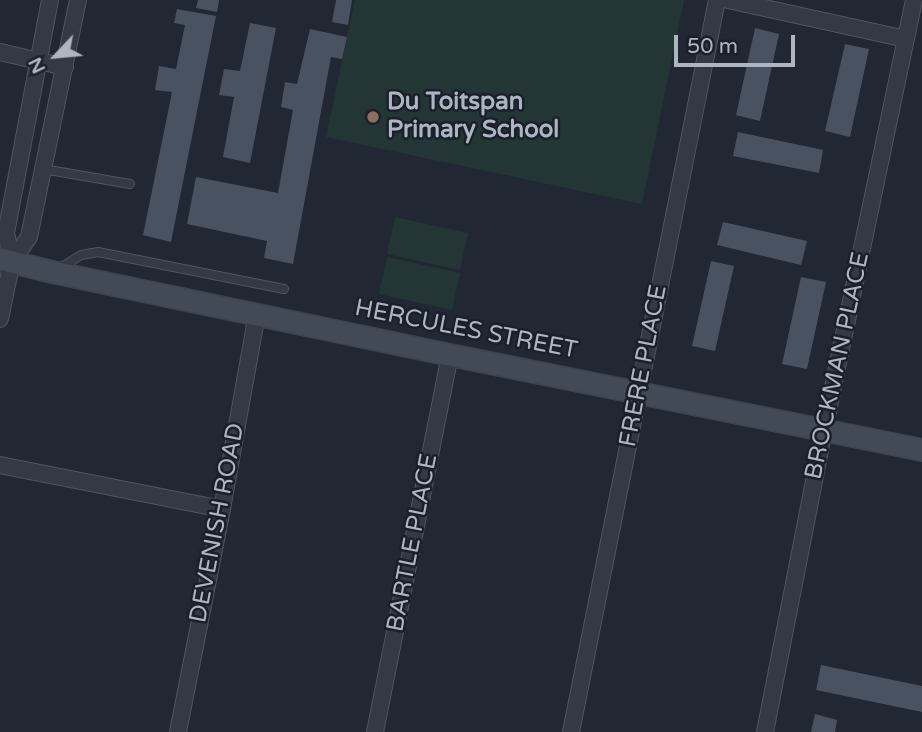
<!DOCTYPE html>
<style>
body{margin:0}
#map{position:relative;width:922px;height:732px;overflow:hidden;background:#212834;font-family:"Varela Round",sans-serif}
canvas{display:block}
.north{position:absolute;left:21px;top:21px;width:70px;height:70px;-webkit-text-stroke:5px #1a2029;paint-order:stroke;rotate:244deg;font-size:19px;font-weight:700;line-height:28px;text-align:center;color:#aeb5c2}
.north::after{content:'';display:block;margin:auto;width:24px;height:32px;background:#aeb5c2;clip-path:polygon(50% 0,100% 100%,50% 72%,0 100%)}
.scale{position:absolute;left:674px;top:35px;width:121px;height:32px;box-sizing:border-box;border:4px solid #aeb5c2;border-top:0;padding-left:9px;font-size:21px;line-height:24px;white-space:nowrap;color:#aeb5c2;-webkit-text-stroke:5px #1a2029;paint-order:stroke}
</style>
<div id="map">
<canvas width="922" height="732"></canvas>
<div class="north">N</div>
<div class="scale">50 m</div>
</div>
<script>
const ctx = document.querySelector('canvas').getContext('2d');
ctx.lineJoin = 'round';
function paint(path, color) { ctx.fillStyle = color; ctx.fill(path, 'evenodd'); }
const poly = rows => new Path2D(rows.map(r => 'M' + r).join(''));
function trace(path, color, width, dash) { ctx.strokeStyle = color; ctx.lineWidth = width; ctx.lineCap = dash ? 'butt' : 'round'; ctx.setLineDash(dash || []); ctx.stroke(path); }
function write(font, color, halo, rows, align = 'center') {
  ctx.font = font + ' "Varela Round",sans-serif'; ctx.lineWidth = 5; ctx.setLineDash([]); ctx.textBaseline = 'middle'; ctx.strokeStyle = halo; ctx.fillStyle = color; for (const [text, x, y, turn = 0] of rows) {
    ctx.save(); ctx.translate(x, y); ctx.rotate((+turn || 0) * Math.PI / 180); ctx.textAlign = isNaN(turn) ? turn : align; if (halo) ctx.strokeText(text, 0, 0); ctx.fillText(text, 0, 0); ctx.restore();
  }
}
paint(poly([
 [355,0,684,0,642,204,326,137],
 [395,217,468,233,460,270,387,254],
 [387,257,460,273,452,310,379,294]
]), '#243536');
paint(poly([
 [198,0,219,0,217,12,196,8],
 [336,0,352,0,348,25,332,22],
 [177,9,216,16,171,242,143,235,172,92,155,90,159,66,176,69,185,25,174,23],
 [250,23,276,28,250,163,223,157,234,97,219,95,224,69,240,71],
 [755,28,779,34,760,121,736,115],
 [310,29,347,37,342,59,331,57,293,264,264,258,267,241,187,224,196,177,278,193,293,110,281,107,285,82,297,84],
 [845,44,869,49,850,137,825,131],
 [738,132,823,150,819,173,733,156],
 [723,222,807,241,801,265,717,245],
 [711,261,734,266,715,351,692,346],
 [801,277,826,282,807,369,782,364],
 [821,665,922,686,922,712,816,690],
 [815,714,837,720,835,732,811,732]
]), '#495260');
const lane = poly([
 [43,169,130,184],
 [57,270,81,255,98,252,284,289]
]);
const street = poly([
 [728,0,906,39],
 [0,52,65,67],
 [12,261,6,233,50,0],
 [0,319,12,261,29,237,78,0],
 [0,465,222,509],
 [178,732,222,509,257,314],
 [375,732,450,355],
 [571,732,717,0],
 [765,732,824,430,914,0]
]);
const secondary = poly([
 [0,259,52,272,450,355,922,450]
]);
trace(lane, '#4e5560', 10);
trace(street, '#4e5560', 18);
trace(secondary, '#3d444e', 24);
trace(lane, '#343a45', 8);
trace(street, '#343a45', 16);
trace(secondary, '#424a58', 21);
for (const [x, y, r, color] of [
 [373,117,7,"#8d6e63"]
]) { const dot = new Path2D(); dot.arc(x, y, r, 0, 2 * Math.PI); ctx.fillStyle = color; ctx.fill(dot); trace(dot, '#1a2029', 2.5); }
write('bold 24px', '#aeb5c2', '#1a2029', [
 ["Du Toitspan",387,103],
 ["Primary School",387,131]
], 'left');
write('24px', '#aeb5c2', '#1a2029', [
 ["HERCULES STREET",466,330,11],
 ["FRERE PLACE",644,366,-79],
 ["BROCKMAN PLACE",838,366,-78],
 ["DEVENISH ROAD",218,523,-79],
 ["BARTLE PLACE",413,543,-79]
]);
</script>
